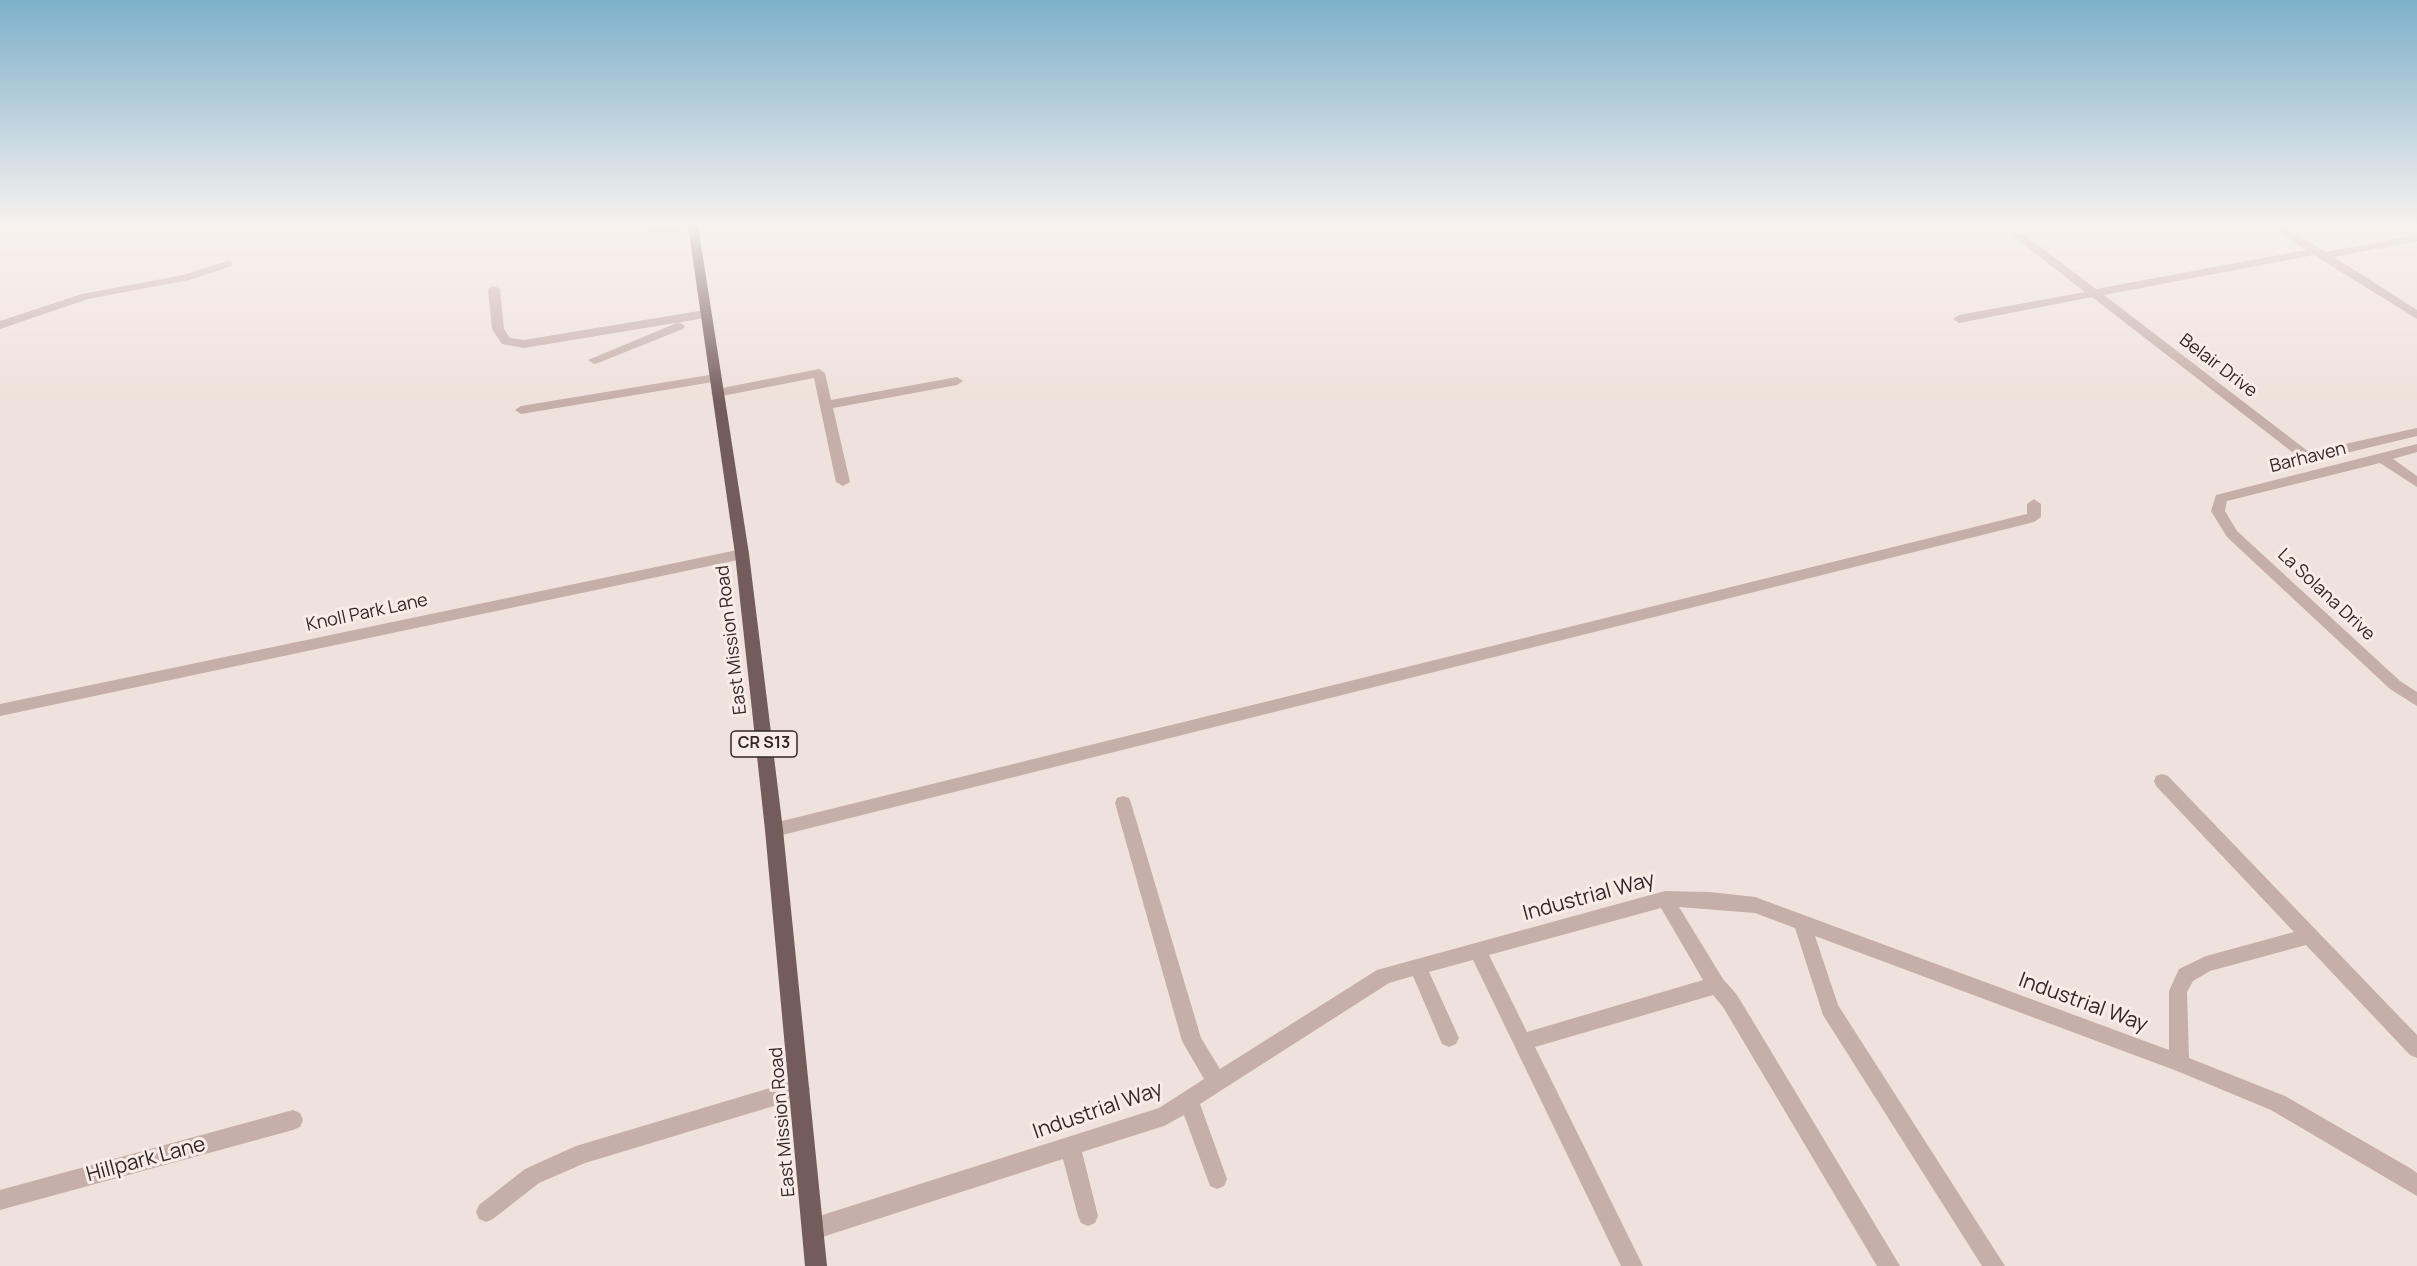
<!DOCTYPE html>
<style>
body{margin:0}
canvas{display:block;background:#efe1db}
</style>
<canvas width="2417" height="1266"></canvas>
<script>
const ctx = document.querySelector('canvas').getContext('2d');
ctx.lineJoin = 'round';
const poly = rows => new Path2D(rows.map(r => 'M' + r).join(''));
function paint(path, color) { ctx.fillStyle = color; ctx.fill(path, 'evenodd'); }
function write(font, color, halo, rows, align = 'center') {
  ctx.font = font + ' Manrope,sans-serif'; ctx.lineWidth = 6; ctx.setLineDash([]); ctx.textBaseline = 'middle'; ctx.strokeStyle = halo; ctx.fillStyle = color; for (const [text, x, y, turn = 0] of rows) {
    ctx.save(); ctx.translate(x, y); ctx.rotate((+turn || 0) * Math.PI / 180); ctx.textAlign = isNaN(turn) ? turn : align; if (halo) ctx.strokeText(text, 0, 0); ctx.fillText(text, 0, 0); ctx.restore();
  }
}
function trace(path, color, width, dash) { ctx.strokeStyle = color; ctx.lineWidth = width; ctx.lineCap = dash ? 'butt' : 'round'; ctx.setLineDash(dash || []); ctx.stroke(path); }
paint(poly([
 [498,225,508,225,508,229,507,231,499,231,498,225],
 [638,225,654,227,698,226,693,229,652,233,638,225],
 [2270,225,2283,225,2326,252,2417,235,2417,241,2334,257,2417,310,2417,319,2314,255,2104,295,2309,452,2417,428,2417,436,2313,461,2300,458,2092,297,1959,323,1953,319,1959,315,2085,292,2014,237,2014,233,2022,233,2096,289,2306,250,2270,225],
 [228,261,232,262,232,266,189,280,88,299,0,329,0,321,82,294,183,275,228,261],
 [494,286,500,289,504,329,510,338,524,340,705,310,711,314,705,318,524,348,502,344,492,329,488,289,494,286],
 [679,322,685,326,683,329,598,363,594,364,588,360,679,322],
 [819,369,825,373,831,400,957,377,963,381,957,385,833,408,850,482,843,486,836,482,814,378,717,397,711,393,717,389,819,369],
 [715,374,719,375,721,378,719,381,521,414,515,410,521,406,715,374],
 [2417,444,2417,452,2393,459,2417,476,2417,487,2380,463,2227,501,2225,511,2237,531,2400,681,2417,692,2417,706,2390,689,2227,537,2211,511,2216,495,2417,444],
 [2034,499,2041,504,2041,517,2034,522,774,837,768,835,765,830,768,825,774,823,2027,514,2027,504,2034,499],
 [742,549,747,550,749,554,747,558,0,716,0,704,742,549],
 [2162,774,2168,776,2417,1035,2417,1058,2410,1055,2306,945,2210,971,2193,981,2187,992,2189,1058,2285,1096,2410,1168,2417,1173,2417,1196,2271,1110,2177,1071,1815,936,1838,1005,2005,1266,1982,1266,1823,1015,1795,928,1755,913,1679,907,1723,979,1737,995,1751,1018,1900,1266,1877,1266,1723,1007,1713,995,1535,1047,1643,1266,1621,1266,1473,960,1429,972,1459,1038,1456,1044,1449,1047,1442,1044,1413,976,1389,983,1200,1104,1227,1179,1224,1186,1217,1189,1210,1186,1184,1115,1164,1126,1082,1152,1098,1216,1095,1223,1088,1226,1081,1223,1078,1216,1063,1159,813,1240,806,1236,802,1229,806,1222,813,1218,1159,1108,1204,1079,1182,1041,1115,803,1117,798,1123,796,1129,798,1131,803,1201,1038,1220,1069,1377,970,1665,891,1710,892,1755,897,2169,1050,2169,991,2179,969,2206,956,2294,932,2156,786,2154,781,2156,776,2162,774],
 [1661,908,1703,980,1527,1032,1489,955,1661,908],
 [800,1079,807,1082,810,1089,807,1096,585,1163,539,1183,493,1219,486,1222,479,1219,476,1212,479,1205,525,1169,576,1146,800,1079],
 [293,1110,300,1113,303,1120,300,1127,293,1130,0,1210,0,1190,293,1110]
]), '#c6aea9');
paint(poly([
 [688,225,698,225,749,554,783,830,827,1266,805,1266,765,830,735,554,688,225]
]), '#745c5a');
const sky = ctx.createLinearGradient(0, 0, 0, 403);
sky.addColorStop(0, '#7db0cb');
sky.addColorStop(0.56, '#f8f2ef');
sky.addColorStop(1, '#f8f2ef00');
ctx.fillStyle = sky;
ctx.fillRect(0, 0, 2417, 403);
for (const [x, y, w] of [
 [764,744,66]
]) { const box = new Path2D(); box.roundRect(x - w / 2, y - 13, w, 26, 4.5); ctx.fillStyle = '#f7ece7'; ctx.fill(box); trace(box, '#332828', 1.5); }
write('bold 16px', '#332828', null, [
 ["CR S13",764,744]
]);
write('18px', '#332828', '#f7ece7', [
 ["Belair Drive",2218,366,37],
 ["Barhaven",2308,458,-14],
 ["La Solana Drive",2326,595,43],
 ["Knoll Park Lane",367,613,-12],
 ["East Mission Road",732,640,-97],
 ["East Mission Road",783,1122,-95]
]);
write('21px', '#332828', '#f7ece7', [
 ["Industrial Way",1589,897,-15],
 ["Industrial Way",2083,1003,20],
 ["Industrial Way",1098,1111,-19],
 ["Hillpark Lane",146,1160,-15]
]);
</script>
